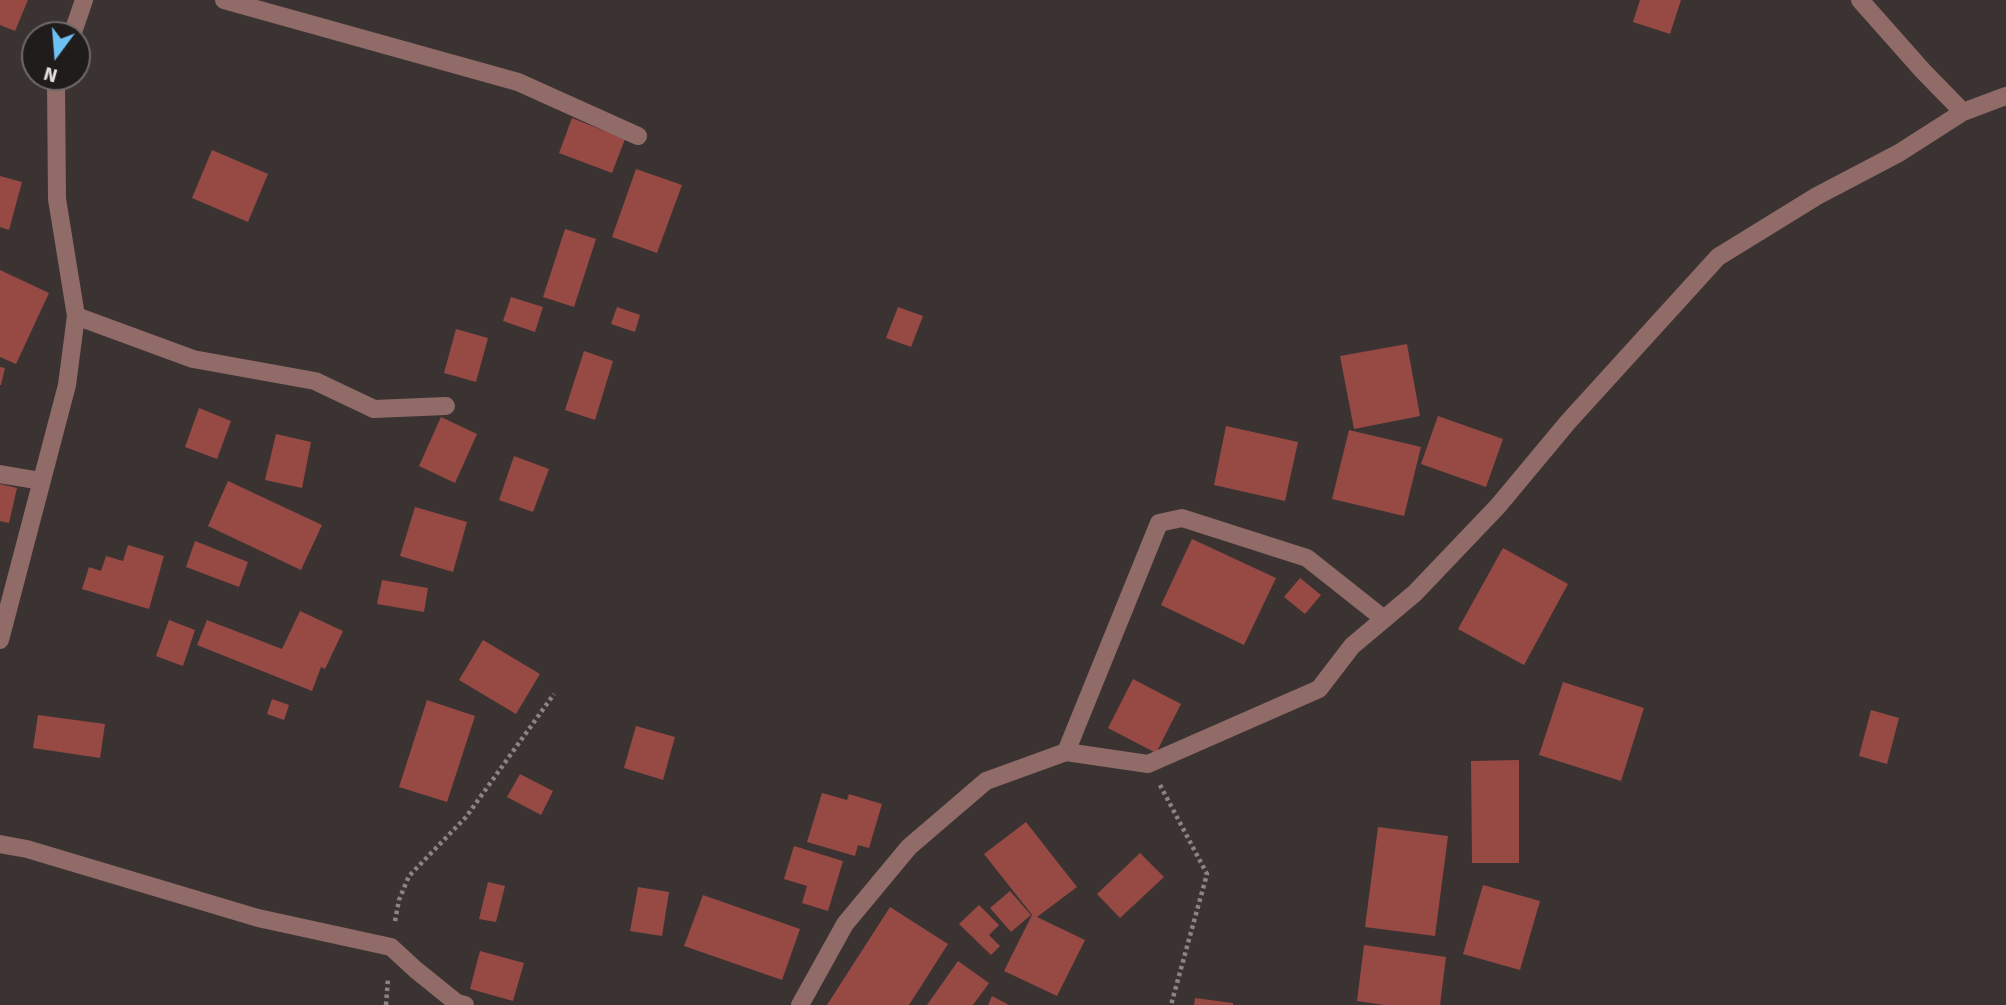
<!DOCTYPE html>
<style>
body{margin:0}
#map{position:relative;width:2006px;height:1005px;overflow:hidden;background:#3b3332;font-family:Signika,sans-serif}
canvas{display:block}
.north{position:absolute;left:21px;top:21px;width:70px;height:70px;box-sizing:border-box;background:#201c1b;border:2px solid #6f6a69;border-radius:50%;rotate:196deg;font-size:19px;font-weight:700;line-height:28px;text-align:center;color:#e5e0df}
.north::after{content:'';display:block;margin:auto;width:24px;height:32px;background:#6dc2f3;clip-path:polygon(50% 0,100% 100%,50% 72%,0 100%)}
</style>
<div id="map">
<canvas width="2006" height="1005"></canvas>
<div class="north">N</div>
</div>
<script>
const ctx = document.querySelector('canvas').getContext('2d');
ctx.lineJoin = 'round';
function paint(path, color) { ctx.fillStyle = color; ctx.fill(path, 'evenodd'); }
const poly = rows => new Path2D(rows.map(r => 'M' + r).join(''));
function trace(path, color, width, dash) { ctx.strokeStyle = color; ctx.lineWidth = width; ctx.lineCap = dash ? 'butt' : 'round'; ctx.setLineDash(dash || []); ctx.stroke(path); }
paint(poly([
 [0,0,28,0,15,31,0,25],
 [1640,0,1681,0,1670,34,1633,22],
 [572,118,625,139,612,173,559,153],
 [212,150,268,174,248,222,192,198],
 [636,169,682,185,657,253,612,237],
 [0,176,22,182,9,230,0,227],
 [565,229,596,239,574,307,543,297],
 [0,270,49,293,16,364,0,357],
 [511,297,543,307,535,332,503,321],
 [617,307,640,315,635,332,611,324],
 [898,307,923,316,911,347,886,338],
 [456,329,488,338,476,382,444,373],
 [1407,344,1420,416,1354,429,1340,356],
 [584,351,613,361,595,420,565,410],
 [0,367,5,368,1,385,0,385],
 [199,408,231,421,217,459,185,447],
 [1438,416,1503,439,1486,487,1421,464],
 [441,417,477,434,455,483,419,466],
 [1226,426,1298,442,1285,501,1214,485],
 [1349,430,1421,447,1404,516,1332,499],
 [276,434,311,442,302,488,265,480],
 [514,456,549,469,533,512,499,500],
 [228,481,322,525,301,570,208,526],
 [0,484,17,488,9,523,0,521],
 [415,507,467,522,453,572,400,556],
 [1192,539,1276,578,1244,645,1161,605],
 [195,541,248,562,239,587,186,567],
 [128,545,164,556,149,609,82,589,89,567,101,571,106,556,123,561],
 [1503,548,1568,584,1524,665,1458,629],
 [1300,578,1321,595,1305,614,1284,597],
 [382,580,428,588,424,612,377,604],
 [300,611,343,631,325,669,321,667,312,691,197,645,207,620,282,649],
 [169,620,195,630,183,666,156,656],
 [483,640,540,674,516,714,459,680],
 [1133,679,1181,704,1156,753,1108,728],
 [1563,682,1644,708,1621,781,1539,755],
 [272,699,289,705,284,720,267,714],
 [427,700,475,716,447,802,399,787],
 [1871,710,1899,718,1887,764,1859,756],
 [38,715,105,724,100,758,33,748],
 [636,726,675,737,663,780,624,768],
 [1519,760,1519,863,1472,863,1471,761],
 [520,774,553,791,541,815,507,797],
 [822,793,847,800,849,794,882,804,869,848,858,845,855,856,807,842],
 [1026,822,1077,887,1037,917,1085,940,1057,996,1004,971,1032,915,1033,916,984,854],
 [1378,827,1448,836,1435,936,1365,927],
 [794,846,843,861,828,911,802,903,807,886,784,879],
 [1140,853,1164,877,1120,918,1097,894],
 [488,882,505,886,496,922,479,919],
 [1483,885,1540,901,1520,970,1463,954],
 [638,887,669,892,662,936,630,931],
 [1010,891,1031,915,1011,932,990,908],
 [703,895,800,929,782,980,684,946],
 [979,905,999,925,989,935,1000,946,991,955,959,924],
 [890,907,948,944,909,1005,827,1005],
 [1364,945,1446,957,1440,1005,1385,1005,1357,1001],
 [480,951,524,963,513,1001,470,989],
 [958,961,989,983,973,1005,927,1005],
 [992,996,1009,1005,988,1005],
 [1195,998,1233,1003,1233,1005,1194,1005]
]), '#974944');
trace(poly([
 [1160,785,1207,874,1171,1005],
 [395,921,399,900,409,876,466,817,554,694],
 [386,1005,388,978]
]), '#8b8483', 4.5, [3.5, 3.5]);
trace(poly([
 [224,0,518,82,638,136],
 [1860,0,1923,71,1963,112],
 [72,35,84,0],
 [76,316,193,359,315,381,374,409,446,406],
 [0,474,41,481],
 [0,640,67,385,76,316,57,199,56,83,58,77],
 [1066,752,1159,523,1182,518,1307,558,1384,619],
 [0,844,27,849,258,918,391,947,416,970,457,1003,465,1005],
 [800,1005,845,924,909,847,986,781,1066,752,1148,764,1319,689,1352,646,1415,593,1498,506,1568,422,1718,257,1817,196,1899,153,1963,112,2006,96]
]), '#906b67', 18);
</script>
